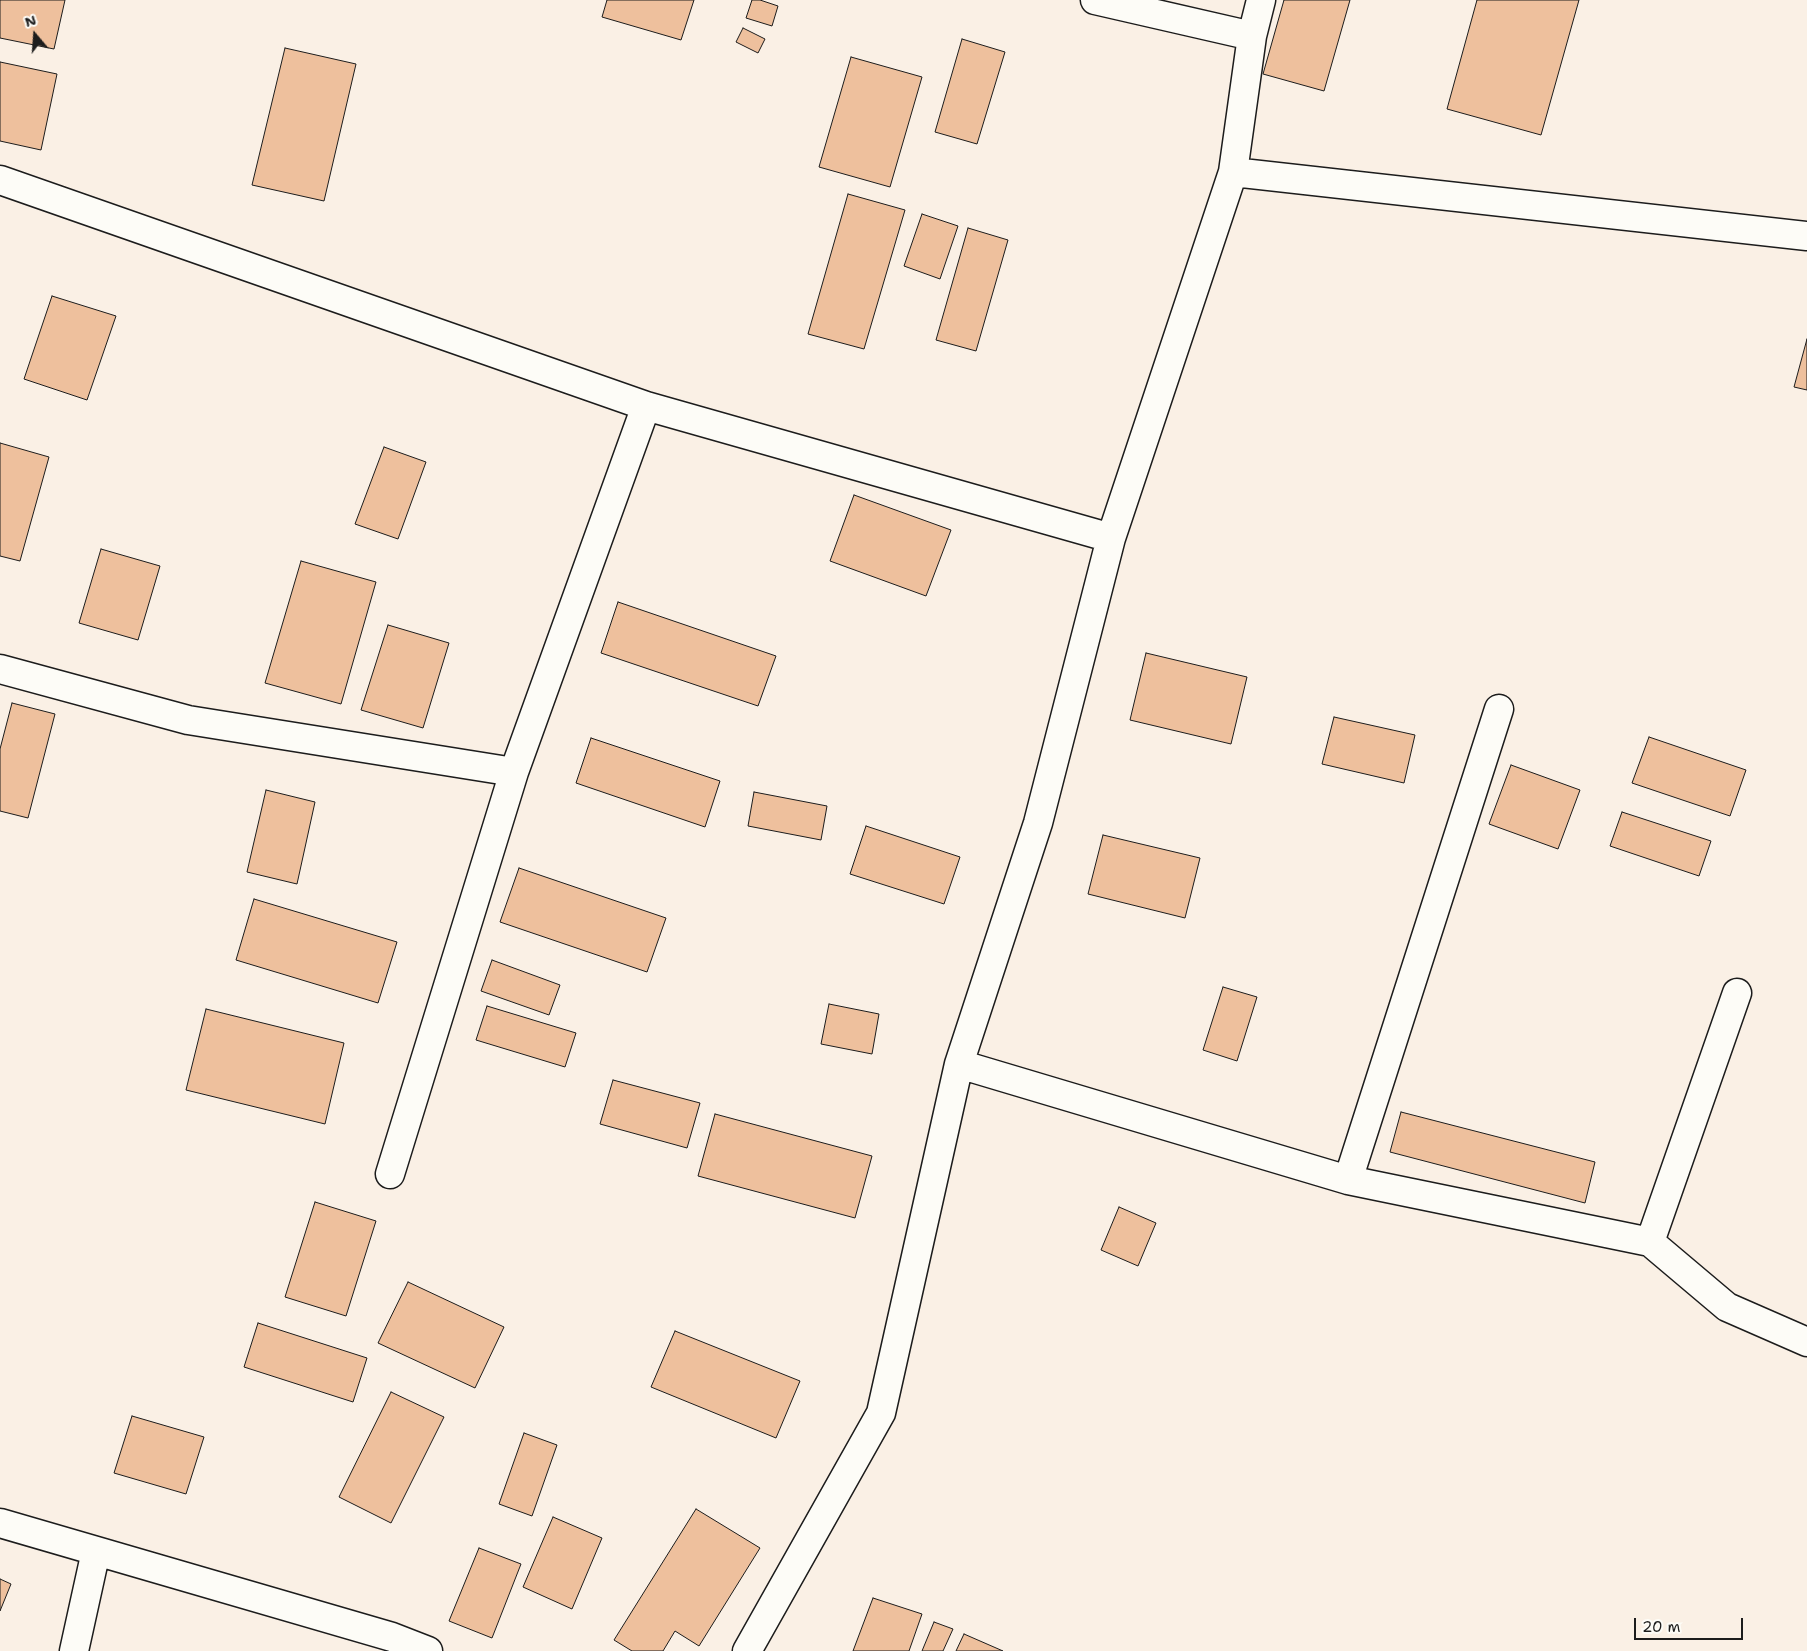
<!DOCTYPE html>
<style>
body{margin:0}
#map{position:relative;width:1807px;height:1651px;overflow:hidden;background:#faf0e5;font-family:"Shantell Sans",sans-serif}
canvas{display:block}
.north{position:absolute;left:10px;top:10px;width:50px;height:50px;-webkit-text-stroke:4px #fdfcf7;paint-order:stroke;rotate:342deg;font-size:14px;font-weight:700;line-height:20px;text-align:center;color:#1c1c1c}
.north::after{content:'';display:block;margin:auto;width:18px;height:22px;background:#1c1c1c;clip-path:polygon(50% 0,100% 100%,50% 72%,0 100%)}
.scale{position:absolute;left:1634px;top:1618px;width:109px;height:22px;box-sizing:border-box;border:2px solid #1c1c1c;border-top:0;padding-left:6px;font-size:15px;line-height:18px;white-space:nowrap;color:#1c1c1c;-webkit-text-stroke:4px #fdfcf7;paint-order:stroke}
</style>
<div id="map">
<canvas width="1807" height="1651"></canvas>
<div class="north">N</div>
<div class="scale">20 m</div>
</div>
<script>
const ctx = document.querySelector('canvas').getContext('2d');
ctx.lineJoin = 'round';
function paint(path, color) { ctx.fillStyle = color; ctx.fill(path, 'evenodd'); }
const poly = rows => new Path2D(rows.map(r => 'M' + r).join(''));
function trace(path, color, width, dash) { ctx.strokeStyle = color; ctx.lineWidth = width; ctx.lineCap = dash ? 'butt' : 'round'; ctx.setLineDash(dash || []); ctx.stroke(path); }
const building = poly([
 [0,0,65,0,54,49,0,38,0,0],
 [607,0,694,0,681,40,602,17,607,0],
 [752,0,760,0,778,6,772,26,746,18,752,0],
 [1284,0,1350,0,1324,91,1263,74,1284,0],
 [1477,0,1579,0,1541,135,1447,109,1477,0],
 [743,28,765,39,758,53,736,42,743,28],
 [962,39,1005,52,977,144,935,132,962,39],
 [285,48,356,64,324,201,252,185,285,48],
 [851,57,922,77,890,187,819,167,851,57],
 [0,62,57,74,41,150,0,141,0,62],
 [848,194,905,210,864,349,808,334,848,194],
 [922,214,958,226,940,279,904,266,922,214],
 [968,228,1008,240,976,351,936,340,968,228],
 [52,296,116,316,87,400,24,379,52,296],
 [1807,339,1807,390,1794,387,1807,339],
 [0,443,49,457,20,561,0,556,0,443],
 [384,447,426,462,398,539,355,524,384,447],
 [854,495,951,530,926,596,830,561,854,495],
 [101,549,160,566,138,640,79,623,101,549],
 [301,561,376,582,341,704,265,683,301,561],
 [618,602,776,656,758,706,601,653,618,602],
 [388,625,449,643,423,728,361,710,388,625],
 [1146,653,1247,677,1231,744,1130,720,1146,653],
 [12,703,55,714,28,818,0,811,0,749,12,703],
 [1334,717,1415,735,1404,783,1322,764,1334,717],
 [1649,737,1746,770,1730,816,1632,783,1649,737],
 [591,738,720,781,705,827,576,783,591,738],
 [1511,765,1580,790,1558,849,1489,824,1511,765],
 [266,790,315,802,297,884,247,872,266,790],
 [754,792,827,806,821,840,748,826,754,792],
 [1622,812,1711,841,1699,876,1610,846,1622,812],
 [866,826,960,857,944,904,850,874,866,826],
 [1103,835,1200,858,1185,918,1088,894,1103,835],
 [519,868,666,918,647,972,500,922,519,868],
 [254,899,397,942,378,1003,236,960,254,899],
 [492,960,560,985,549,1015,481,991,492,960],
 [1223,987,1257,997,1237,1061,1203,1050,1223,987],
 [829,1004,879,1014,872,1054,821,1044,829,1004],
 [487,1006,576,1033,565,1067,476,1040,487,1006],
 [206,1009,344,1043,325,1124,186,1090,206,1009],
 [613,1080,700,1103,687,1148,600,1124,613,1080],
 [1401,1112,1595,1162,1585,1203,1390,1152,1401,1112],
 [715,1114,872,1156,855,1218,698,1176,715,1114],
 [315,1202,376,1221,346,1316,285,1297,315,1202],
 [1119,1207,1156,1223,1138,1266,1101,1250,1119,1207],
 [408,1282,504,1327,475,1388,378,1343,408,1282],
 [258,1323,367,1358,353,1402,244,1367,258,1323],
 [675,1331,800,1381,776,1438,651,1387,675,1331],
 [391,1392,444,1417,391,1523,339,1497,391,1392],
 [132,1416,204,1437,186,1494,114,1473,132,1416],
 [524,1433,557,1445,532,1516,499,1504,524,1433],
 [696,1509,760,1548,699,1646,675,1631,663,1651,632,1651,614,1640,696,1509],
 [553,1517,602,1538,572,1609,523,1587,553,1517],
 [479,1548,521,1564,492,1638,449,1621,479,1548],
 [0,1579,11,1584,0,1611,0,1579],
 [873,1598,922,1614,909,1651,853,1651,873,1598],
 [934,1622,953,1629,943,1651,922,1651,934,1622],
 [964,1634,1003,1651,956,1651,964,1634]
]);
paint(building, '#eec09d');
trace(building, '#1c1c1c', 1);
const street = poly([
 [1095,0,1252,36,1261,0],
 [1233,172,1807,236],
 [0,180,646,406],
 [1111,538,1233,172,1252,36],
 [0,669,188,720,514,772,646,406,1111,538,1038,823,959,1064,881,1413,747,1651],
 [959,1064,1348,1180,1650,1242,1727,1307,1807,1342],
 [390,1174,514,772],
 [1348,1180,1499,709],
 [1650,1242,1737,993],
 [0,1523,392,1637,428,1651],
 [74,1651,96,1551]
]);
trace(street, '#1c1c1c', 31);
trace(street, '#fdfcf7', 28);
</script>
